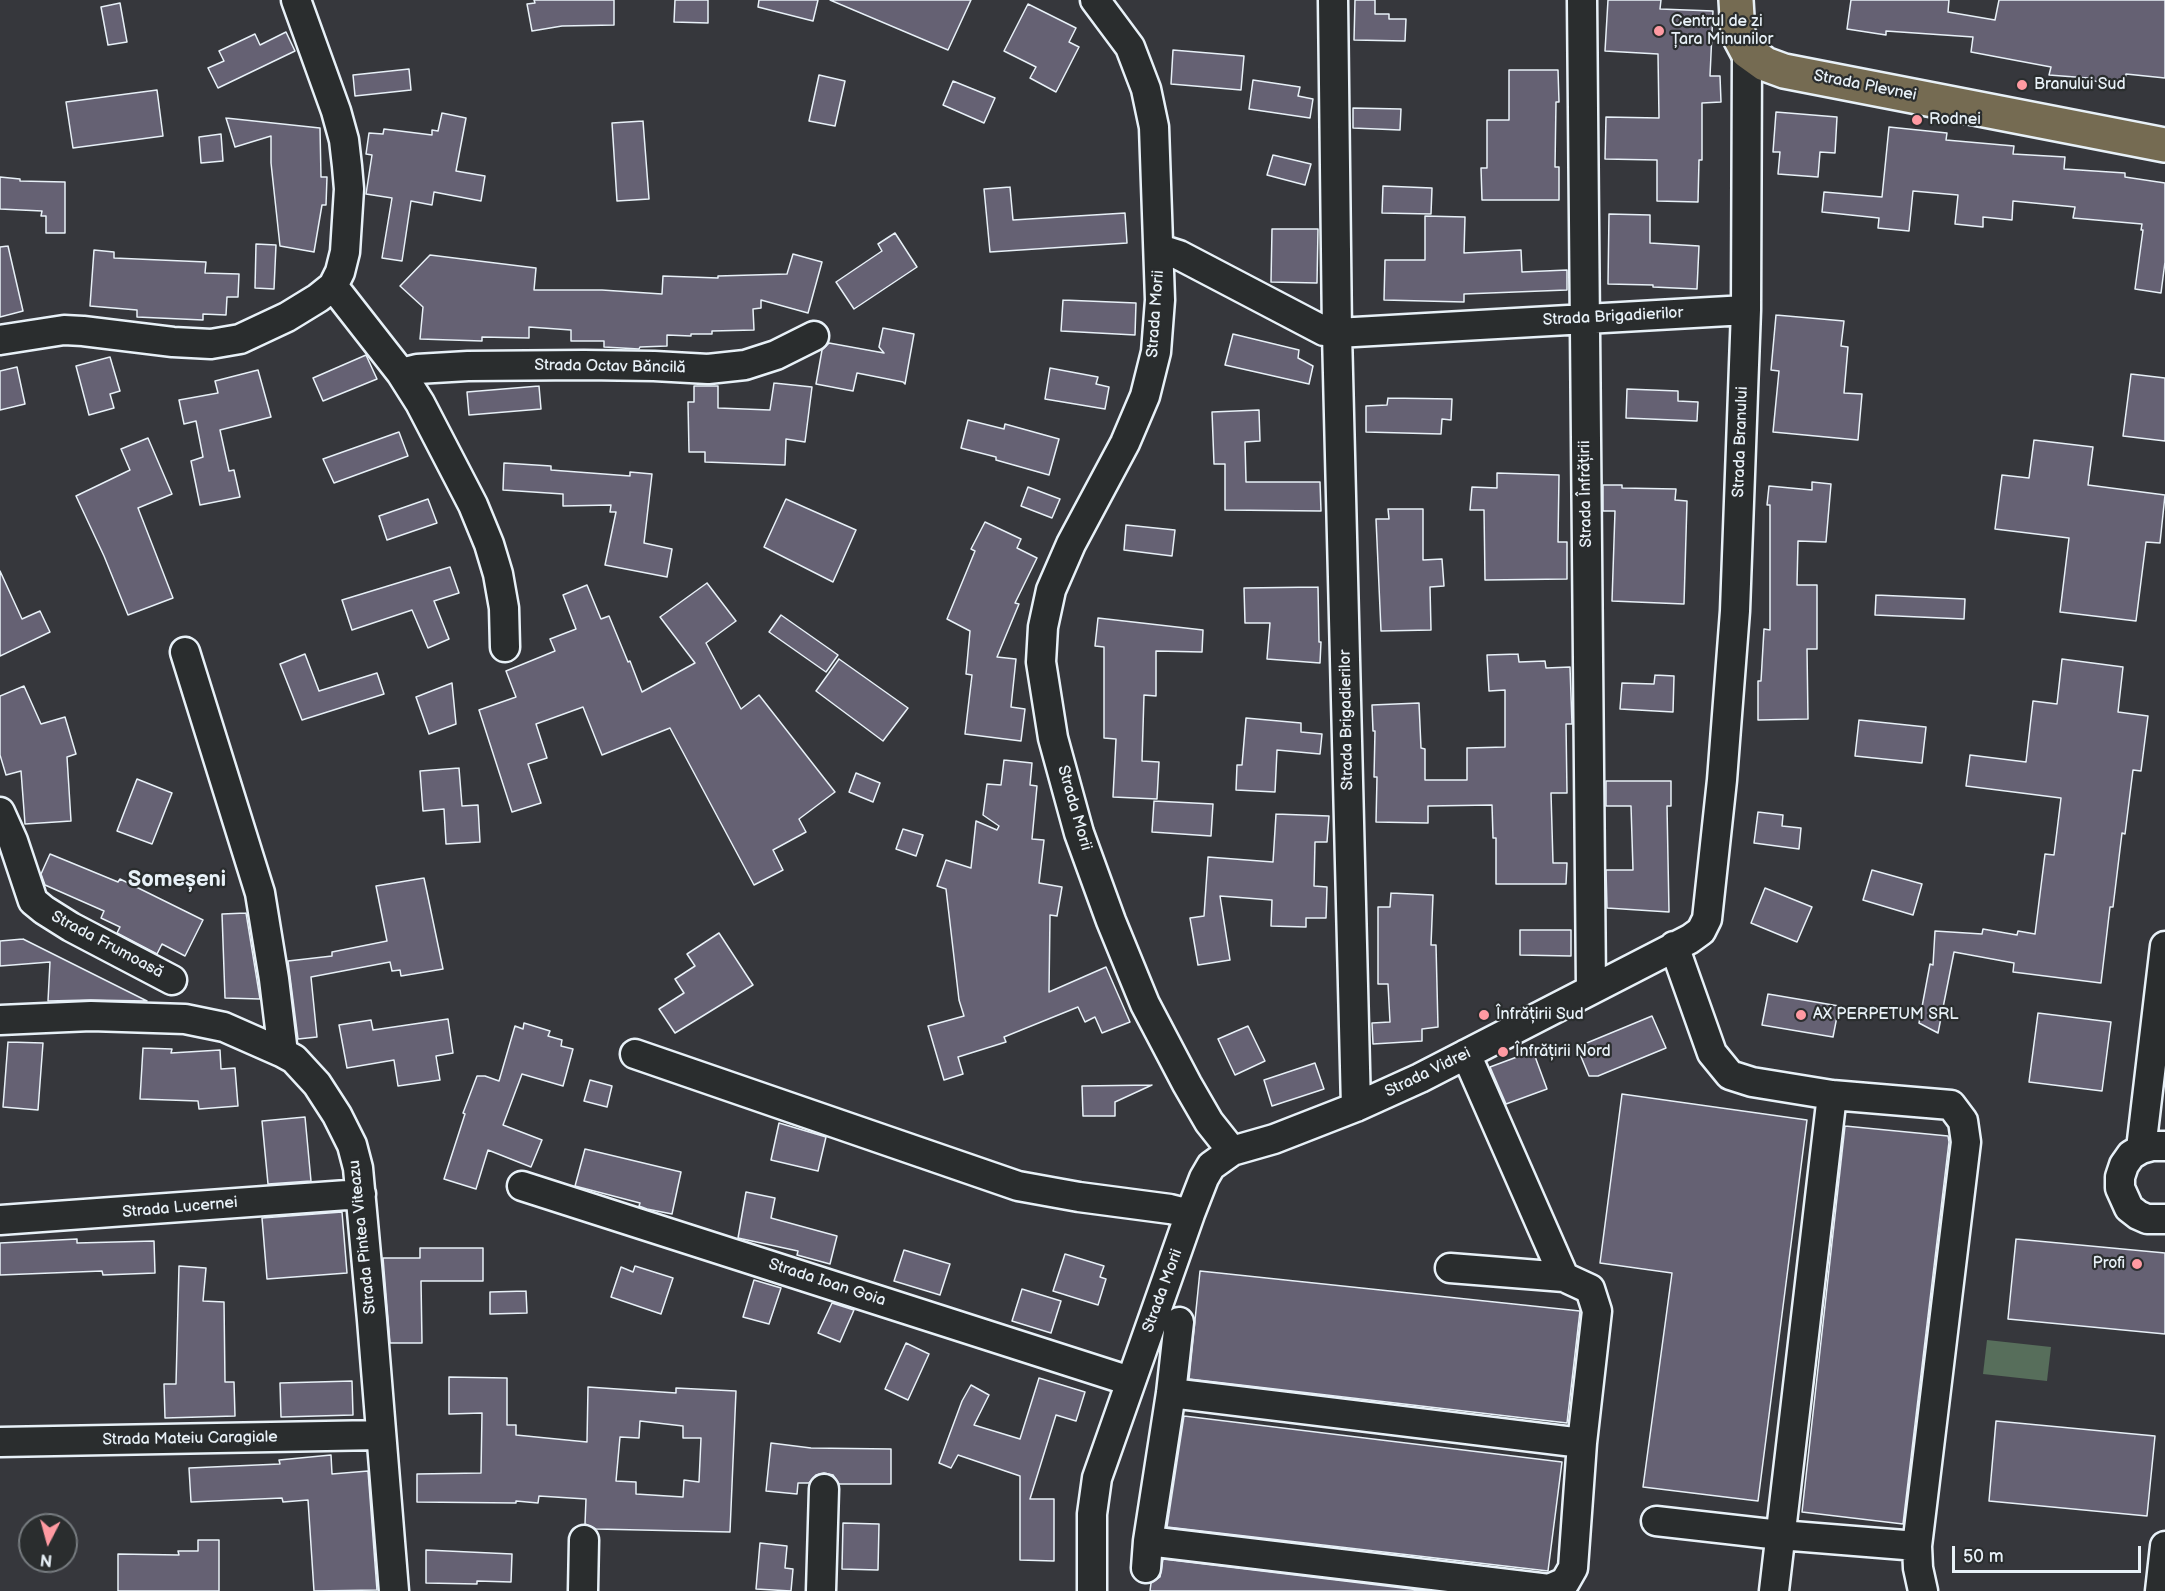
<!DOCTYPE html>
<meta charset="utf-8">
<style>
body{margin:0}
#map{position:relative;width:2165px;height:1591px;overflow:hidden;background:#36373c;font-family:"Balsamiq Sans",sans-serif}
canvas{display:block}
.north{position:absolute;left:18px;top:1513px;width:60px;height:60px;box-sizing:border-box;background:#2a2d2e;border:2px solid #767b7f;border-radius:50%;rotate:186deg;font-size:16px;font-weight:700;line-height:24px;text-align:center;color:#e8f1f8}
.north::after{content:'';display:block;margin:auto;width:21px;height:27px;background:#ff9aa2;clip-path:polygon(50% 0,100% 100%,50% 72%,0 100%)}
.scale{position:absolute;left:1952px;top:1546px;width:189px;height:27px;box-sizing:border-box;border:3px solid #e8f1f8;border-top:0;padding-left:8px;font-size:18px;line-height:21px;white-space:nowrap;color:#e8f1f8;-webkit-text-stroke:4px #2a2d2e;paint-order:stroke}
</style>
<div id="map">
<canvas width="2165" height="1591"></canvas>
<div class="north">N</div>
<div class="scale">50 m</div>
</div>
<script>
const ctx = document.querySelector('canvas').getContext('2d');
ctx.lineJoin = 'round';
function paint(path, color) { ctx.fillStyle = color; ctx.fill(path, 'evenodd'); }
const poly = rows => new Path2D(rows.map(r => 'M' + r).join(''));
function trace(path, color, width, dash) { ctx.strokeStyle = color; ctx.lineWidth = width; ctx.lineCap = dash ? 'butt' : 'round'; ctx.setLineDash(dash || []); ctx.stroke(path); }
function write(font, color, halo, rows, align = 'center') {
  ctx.font = font + ' "Balsamiq Sans",sans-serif'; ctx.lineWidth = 4.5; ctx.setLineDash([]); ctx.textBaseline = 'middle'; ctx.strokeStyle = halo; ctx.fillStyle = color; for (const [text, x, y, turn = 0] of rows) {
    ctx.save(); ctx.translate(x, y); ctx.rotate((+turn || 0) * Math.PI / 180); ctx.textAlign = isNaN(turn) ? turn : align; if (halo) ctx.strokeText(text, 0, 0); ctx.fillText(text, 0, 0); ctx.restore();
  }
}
paint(poly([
 [1987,1340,2051,1347,2047,1381,1983,1374]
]), '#576e5b');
const building = poly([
 [534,0,614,0,614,25,562,26,532,31,527,4,535,3,534,0],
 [675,0,708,0,708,23,674,22,675,0],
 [759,0,818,0,813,21,758,7,759,0],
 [830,0,971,0,948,50,830,0],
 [1355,0,1375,0,1375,14,1389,14,1389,19,1406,19,1405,41,1354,40,1355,0],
 [1608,0,1661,0,1660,9,1713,11,1710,76,1720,76,1721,102,1702,103,1702,160,1699,160,1698,202,1657,201,1657,160,1605,159,1606,117,1659,118,1658,54,1605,51,1608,0],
 [1851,0,1949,0,1948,12,1995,20,1999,0,2165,0,2165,78,2126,74,2124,85,2087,80,2088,78,2049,75,2051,67,1971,52,1973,37,1886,31,1886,35,1847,29,1851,0],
 [120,3,127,42,108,45,101,7,120,3],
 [1028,4,1076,28,1069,42,1079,47,1056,92,1030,78,1036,67,1004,51,1028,4],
 [286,32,295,51,218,88,208,68,224,61,219,51,255,34,260,45,286,32],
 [1173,50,1244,56,1241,90,1171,84,1173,50],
 [409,69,411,90,355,96,353,75,409,69],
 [1509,70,1558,70,1559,102,1556,102,1555,167,1559,167,1559,200,1482,200,1481,168,1487,168,1487,120,1509,120,1509,70],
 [819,75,845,81,835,126,809,121,819,75],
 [1253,80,1300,87,1298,96,1313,99,1310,118,1249,109,1253,80],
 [953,81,995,98,984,123,943,105,953,81],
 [157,90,163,136,73,148,66,102,157,90],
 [1353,108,1401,109,1400,130,1353,128,1353,108],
 [1776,112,1837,117,1835,153,1820,152,1818,177,1778,174,1780,152,1773,152,1776,112],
 [442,113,466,118,456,171,485,176,481,201,434,192,432,205,411,201,402,261,382,258,392,198,366,194,372,155,366,154,369,133,383,134,384,129,432,135,432,130,438,131,442,113],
 [226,118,320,128,321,177,327,177,326,205,322,205,314,252,280,246,271,163,271,136,235,147,226,118],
 [643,121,649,199,617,201,612,123,643,121],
 [1889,127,1947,133,1946,140,2014,146,2013,154,2065,157,2064,169,2125,173,2125,177,2165,183,2165,262,2161,293,2135,289,2143,230,2141,230,2142,224,2073,218,2075,207,2013,201,2012,220,1983,217,1983,227,1955,224,1958,195,1913,191,1909,231,1878,228,1879,218,1822,212,1824,192,1882,197,1889,127],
 [221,134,223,161,201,163,199,137,221,134],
 [1273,155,1311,164,1305,185,1267,175,1273,155],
 [0,177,20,179,20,181,65,182,65,233,46,233,46,216,41,216,42,211,0,209,0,177],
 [1383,186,1432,188,1431,214,1382,213,1383,186],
 [1010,187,1013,220,1125,213,1127,243,990,252,984,189,1010,187],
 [1609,214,1650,215,1650,243,1699,246,1697,289,1653,287,1653,285,1608,284,1609,214],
 [1425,216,1465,217,1464,253,1521,250,1522,272,1567,270,1567,290,1464,294,1464,302,1384,300,1385,260,1425,260,1425,216],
 [1272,229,1318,229,1317,283,1271,282,1272,229],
 [895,233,917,267,854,309,836,282,882,251,878,244,895,233],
 [256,244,276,245,274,289,255,288,256,244],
 [8,246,23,311,0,317,0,247,8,246],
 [94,250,114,252,114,258,206,262,205,273,239,274,238,297,227,297,226,315,203,314,203,320,137,317,137,310,90,306,94,250],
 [793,254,822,262,808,313,761,300,761,308,753,309,754,330,712,331,712,334,691,334,691,336,667,335,667,346,640,347,639,349,604,347,604,341,571,341,571,330,529,327,529,338,482,337,482,341,420,339,423,307,400,286,430,255,536,268,534,290,602,290,662,294,663,276,718,278,718,276,787,274,793,254],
 [1063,300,1136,303,1135,335,1061,331,1063,300],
 [1776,315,1844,321,1841,346,1848,347,1844,393,1862,394,1858,440,1773,432,1779,371,1771,370,1776,315],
 [883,328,914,334,905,384,903,382,857,373,853,391,816,384,822,350,829,343,884,353,879,347,883,328],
 [1233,334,1299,350,1298,358,1313,366,1309,384,1225,365,1233,334],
 [366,355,377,379,323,401,313,378,366,355],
 [110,357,120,391,110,394,114,408,89,415,76,366,110,357],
 [17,367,25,404,0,410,0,371,17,367],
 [1050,368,1098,377,1096,384,1109,387,1105,409,1045,399,1050,368],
 [258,370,271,417,220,430,229,471,234,470,240,497,200,505,191,461,203,457,196,421,184,424,179,400,218,393,215,381,258,370],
 [2131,374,2165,378,2165,441,2123,436,2131,374],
 [774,383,812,387,805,442,786,439,785,465,705,462,705,452,689,452,688,402,694,402,694,386,718,386,718,408,770,410,774,383],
 [539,386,541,409,469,415,467,392,539,386],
 [1627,389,1678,391,1678,401,1698,402,1697,421,1626,418,1627,389],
 [1388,398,1452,399,1451,420,1442,419,1441,434,1366,432,1366,406,1387,405,1388,398],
 [1259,410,1260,441,1245,442,1246,482,1320,482,1321,511,1225,510,1225,464,1214,464,1212,412,1259,410],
 [968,420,1004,429,1005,424,1059,439,1049,475,996,460,996,457,961,448,968,420],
 [399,432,408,456,334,483,323,459,399,432],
 [148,438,172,494,138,508,173,598,128,615,104,556,76,496,130,470,121,449,148,438],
 [2034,440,2093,447,2088,485,2165,495,2160,543,2146,542,2136,621,2060,612,2069,538,1995,529,2002,475,2029,478,2034,440],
 [504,463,551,466,551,470,630,476,630,472,652,474,644,543,672,549,667,577,605,565,616,512,610,512,611,505,563,506,563,494,503,490,504,463],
 [1497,473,1559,475,1558,542,1567,542,1567,579,1485,580,1484,510,1470,510,1472,487,1497,488,1497,473],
 [1812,482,1831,484,1826,542,1798,541,1797,585,1817,585,1817,649,1807,649,1808,719,1758,720,1758,681,1761,681,1764,629,1770,630,1770,505,1767,505,1769,486,1812,490,1812,482],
 [1603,485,1622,485,1622,488,1676,489,1675,500,1687,501,1684,604,1612,601,1615,511,1603,511,1603,485],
 [1028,487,1060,499,1052,518,1021,506,1028,487],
 [428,499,437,523,387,540,379,516,428,499],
 [786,499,856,530,833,582,764,547,786,499],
 [1388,509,1423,509,1423,560,1442,559,1444,586,1430,587,1431,630,1381,631,1376,519,1389,519,1388,509],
 [985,522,1021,539,1017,548,1037,558,1015,603,1019,604,997,657,1016,659,1011,707,1025,709,1021,741,965,734,972,675,966,674,970,631,947,619,975,551,971,549,985,522],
 [1126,525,1175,530,1172,556,1124,550,1126,525],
 [450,567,459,593,434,601,449,639,428,648,412,610,352,630,342,600,450,567],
 [0,571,22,619,40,611,50,632,0,656,0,571],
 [707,583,736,621,706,643,741,709,759,695,835,792,799,819,806,832,773,850,783,870,754,885,670,728,602,755,583,707,536,724,547,758,528,764,541,803,512,812,479,710,516,697,506,671,555,651,550,639,576,629,563,595,587,585,601,619,609,616,628,662,630,661,642,692,695,663,660,617,707,583],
 [1318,587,1319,642,1321,642,1320,663,1267,659,1270,623,1245,623,1244,588,1318,587],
 [1876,595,1965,599,1964,619,1875,615,1876,595],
 [781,615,838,655,826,672,769,632,781,615],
 [1098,618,1203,630,1202,652,1156,651,1156,696,1144,695,1142,761,1159,762,1157,799,1113,797,1116,739,1104,738,1104,647,1095,646,1098,618],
 [305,654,319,691,377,673,384,694,302,720,280,664,305,654],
 [1518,654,1519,662,1545,661,1546,668,1570,667,1572,724,1566,724,1567,793,1551,793,1553,863,1567,863,1566,884,1496,884,1496,838,1493,838,1492,805,1428,806,1428,823,1376,822,1377,777,1374,777,1375,731,1373,731,1372,705,1419,703,1421,748,1425,749,1425,780,1467,780,1467,748,1505,747,1505,690,1489,691,1487,655,1518,654],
 [839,659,908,708,883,741,816,691,839,659],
 [2062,659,2123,667,2118,712,2148,716,2141,771,2133,770,2125,834,2122,833,2113,907,2110,907,2101,983,2013,972,2014,963,1954,952,1938,1033,1919,1023,1930,964,1933,965,1935,931,1982,934,1983,929,2017,935,2018,931,2035,934,2045,854,2054,855,2061,798,1966,786,1970,755,2026,762,2033,701,2057,704,2062,659],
 [1655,675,1674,676,1673,712,1620,709,1622,683,1654,684,1655,675],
 [452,683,456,724,429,734,416,697,452,683],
 [24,686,41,724,65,717,76,754,67,757,71,821,25,824,21,771,6,775,0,755,0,696,24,686],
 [1246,718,1301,723,1301,732,1322,734,1320,754,1277,750,1275,792,1236,790,1237,765,1242,765,1246,718],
 [1859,720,1926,727,1922,763,1855,756,1859,720],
 [1004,760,1032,763,1030,785,1037,786,1032,839,1044,840,1039,883,1062,887,1057,916,1050,915,1049,992,1106,967,1130,1022,1102,1033,1095,1017,1085,1022,1078,1007,1004,1037,1006,1042,958,1057,963,1074,944,1080,928,1026,964,1016,959,1000,946,889,937,886,946,860,971,868,976,821,997,830,999,826,983,815,987,784,1001,785,1004,760],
 [459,768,462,806,478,805,480,842,446,844,444,809,423,811,420,771,459,768],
 [856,773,880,783,873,802,849,792,856,773],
 [137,779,172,793,152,844,117,831,137,779],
 [1606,781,1671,781,1671,806,1667,806,1669,912,1607,908,1606,870,1633,870,1631,806,1606,806,1606,781],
 [1154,801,1213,804,1211,836,1152,832,1154,801],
 [1758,812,1783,815,1782,826,1801,828,1799,849,1754,843,1758,812],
 [1276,814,1329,816,1327,842,1315,842,1314,886,1327,887,1326,918,1306,918,1306,927,1271,926,1272,900,1220,896,1230,960,1198,965,1190,918,1204,916,1208,857,1273,862,1276,814],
 [903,829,923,835,916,856,896,849,903,829],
 [50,854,118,882,120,879,203,920,185,956,162,944,157,954,117,933,120,927,101,918,104,911,45,885,41,874,50,854],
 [1872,870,1922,884,1913,915,1863,900,1872,870],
 [424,878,443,969,401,976,400,970,392,971,390,962,311,977,317,1037,298,1039,288,961,332,956,332,952,387,941,376,886,424,878],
 [1765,888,1812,907,1797,942,1751,923,1765,888],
 [1391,893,1433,895,1431,945,1436,945,1438,1027,1422,1029,1422,1041,1373,1044,1372,1023,1390,1022,1388,984,1378,984,1378,907,1390,907,1391,893],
 [246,913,260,999,225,998,222,914,246,913],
 [1520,930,1571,930,1571,956,1520,955,1520,930],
 [719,933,753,985,675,1033,659,1009,684,993,675,979,695,966,687,954,719,933],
 [23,939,147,1001,90,1000,48,1001,50,962,0,966,0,941,23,939],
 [1768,994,1839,1006,1833,1037,1762,1025,1768,994],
 [2038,1013,2111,1022,2102,1091,2029,1082,2038,1013],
 [1652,1016,1666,1048,1598,1076,1589,1076,1577,1047,1652,1016],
 [448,1019,453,1053,436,1056,440,1080,398,1086,394,1060,347,1068,339,1025,371,1020,373,1030,448,1019],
 [524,1023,550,1031,548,1036,562,1040,561,1046,573,1049,563,1086,522,1074,503,1125,542,1140,531,1167,488,1150,476,1189,444,1179,465,1114,463,1113,477,1076,485,1076,499,1081,515,1026,523,1029,524,1023],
 [1248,1026,1265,1061,1235,1075,1218,1039,1248,1026],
 [8,1042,43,1043,38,1110,3,1107,8,1042],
 [143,1048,172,1049,171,1053,220,1050,221,1069,235,1068,238,1106,199,1109,198,1101,140,1099,143,1048],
 [1533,1051,1547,1089,1506,1104,1490,1067,1533,1051],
 [1315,1063,1324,1089,1272,1106,1264,1080,1315,1063],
 [590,1080,612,1086,607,1107,584,1101,590,1080],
 [1152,1085,1115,1102,1115,1116,1083,1116,1082,1086,1152,1085],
 [1622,1094,1807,1120,1758,1501,1643,1487,1672,1273,1600,1263,1622,1094],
 [305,1117,311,1181,268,1184,262,1121,305,1117],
 [779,1123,826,1137,818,1171,771,1160,779,1123],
 [1845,1126,1948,1136,1949,1142,1903,1524,1802,1512,1845,1126],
 [585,1149,681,1172,672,1214,647,1209,639,1206,640,1203,575,1186,585,1149],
 [746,1192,775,1198,771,1218,837,1236,830,1264,797,1255,798,1251,738,1238,746,1192],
 [342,1212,347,1273,267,1279,262,1218,342,1212],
 [77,1239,77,1243,154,1241,155,1273,103,1275,102,1271,0,1275,0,1243,77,1239],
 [2016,1239,2165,1253,2165,1334,2008,1319,2016,1239],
 [420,1248,483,1248,483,1281,421,1281,422,1343,390,1343,383,1258,420,1258,420,1248],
 [904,1250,950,1264,940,1295,894,1281,904,1250],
 [1065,1254,1104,1266,1100,1277,1106,1279,1098,1305,1053,1291,1065,1254],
 [179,1266,206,1268,203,1301,224,1302,225,1382,234,1382,235,1416,165,1418,164,1384,176,1384,179,1266],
 [635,1266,673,1278,661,1314,611,1297,621,1267,633,1272,635,1266],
 [1200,1271,1580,1311,1567,1423,1189,1379,1200,1271],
 [754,1280,781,1288,769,1324,743,1317,754,1280],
 [1022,1289,1061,1301,1051,1333,1012,1321,1022,1289],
 [526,1291,527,1313,490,1314,490,1292,526,1291],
 [832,1303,854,1310,840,1342,818,1333,832,1303],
 [906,1343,929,1354,908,1400,885,1389,906,1343],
 [449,1377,507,1378,507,1425,516,1425,516,1435,587,1442,588,1387,676,1393,676,1388,736,1391,730,1532,596,1529,585,1524,586,1499,539,1496,538,1503,516,1501,516,1503,417,1502,417,1474,481,1473,482,1413,449,1414,449,1377],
 [640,1421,683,1426,683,1438,701,1438,699,1482,684,1480,683,1497,636,1494,636,1482,616,1481,620,1437,639,1438,640,1421],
 [1039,1378,1085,1392,1076,1421,1056,1415,1030,1499,1054,1499,1054,1561,1020,1560,1020,1476,958,1455,951,1468,939,1463,962,1401,971,1385,989,1395,974,1425,1020,1439,1039,1378],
 [352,1381,353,1415,281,1417,280,1383,352,1381],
 [1184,1416,1562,1462,1548,1571,1167,1527,1184,1416],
 [1996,1421,2155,1436,2147,1516,1989,1501,1996,1421],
 [771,1443,811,1448,891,1449,891,1484,839,1484,833,1475,824,1473,816,1475,809,1483,798,1483,797,1494,766,1491,771,1443],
 [331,1455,332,1474,368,1471,377,1590,314,1591,308,1500,283,1502,282,1498,191,1502,189,1468,280,1464,279,1460,331,1455],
 [843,1523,879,1524,878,1570,842,1569,843,1523],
 [198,1540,219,1540,219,1591,118,1591,118,1554,179,1555,178,1551,198,1551,198,1540],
 [760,1543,787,1546,785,1568,793,1569,791,1591,756,1589,760,1543],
 [426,1550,512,1554,511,1582,477,1581,477,1584,426,1583,426,1550],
 [1163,1559,1427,1591,1150,1591,1151,1583,1160,1577,1163,1559]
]);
paint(building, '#656173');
trace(building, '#e8f1f8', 1.5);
const minor = poly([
 [1095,0,1130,47,1146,89,1154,127,1160,300,1156,352,1145,396,1125,443,1071,544,1051,590,1043,627,1041,662,1053,738,1079,833,1111,921,1145,1004,1187,1084,1209,1122,1232,1151],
 [1333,0,1337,333,1356,1107],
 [1582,0,1591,988],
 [1160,249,1179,255,1324,331,1337,333,1746,310],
 [333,286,401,373,420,403,473,505,489,544,498,574,504,608,505,647],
 [0,340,64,330,83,331,173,342,211,344,240,339,287,317,318,298,333,286,340,272,345,252,349,189,347,166,344,140,336,111,296,0],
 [401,373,417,369,468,366,584,365,654,366,708,369,745,365,776,355,814,336],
 [185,652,260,893,274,979,283,1053],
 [0,812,13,841,33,901,44,910,71,927,172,980],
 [1674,946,1712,1053,1730,1075,1752,1082,1832,1095,1951,1105,1963,1121,1966,1142,1917,1546,1918,1568,1923,1591],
 [0,1020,91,1016,185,1019,224,1027,283,1053,294,1059,317,1084,337,1115,352,1145,358,1168,372,1320,394,1591],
 [635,1054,1018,1186,1079,1197,1170,1209,1190,1214],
 [1466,1054,1564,1277],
 [2165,1146,2152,1146,2141,1149,2131,1155,2124,1165,2120,1177,2120,1188,2129,1208,2138,1215,2147,1219,2165,1219],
 [2141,1149,2165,946],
 [522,1186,1130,1381],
 [0,1220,361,1194],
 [1171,1393,1582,1443],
 [0,1442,380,1435],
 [1656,1521,1780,1535,1917,1546],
 [1148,1541,1549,1589,1565,1582,1573,1568,1582,1443,1597,1311,1590,1289,1564,1277,1450,1268],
 [1146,1568,1148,1541,1171,1393,1179,1322],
 [583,1591,584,1540],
 [821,1591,824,1489],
 [1092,1591,1092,1514,1097,1478,1190,1214,1204,1178,1211,1166,1232,1151,1274,1139,1356,1107,1420,1078,1690,939,1701,931,1707,919,1722,780,1735,611,1746,310,1747,51],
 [1774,1591,1832,1095],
 [2160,1591,2165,1546]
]);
const major = poly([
 [1736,0,1738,34,1747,51,1765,64,1784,71,2165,145]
]);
trace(minor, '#e8f1f8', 33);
trace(major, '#e8f1f8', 38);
trace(minor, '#2a2d2e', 28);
trace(major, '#756b52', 33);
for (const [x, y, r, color] of [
 [1659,31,6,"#ff9aa2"],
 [2022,85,6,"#ff9aa2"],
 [1917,120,6,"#ff9aa2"],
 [1484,1015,6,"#ff9aa2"],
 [1801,1015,6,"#ff9aa2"],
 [1503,1052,6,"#ff9aa2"],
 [2137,1264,6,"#ff9aa2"]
]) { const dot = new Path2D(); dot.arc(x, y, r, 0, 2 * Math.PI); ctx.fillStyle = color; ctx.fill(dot); trace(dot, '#2a2d2e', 2); }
write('16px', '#e8f1f8', '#2a2d2e', [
 ["Centrul de zi",1671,22],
 ["Țara Minunilor",1671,40],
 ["Branului Sud",2034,85],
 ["Rodnei",1929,120],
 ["Înfrățirii Sud",1496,1015],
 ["AX PERPETUM SRL",1813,1015],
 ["Înfrățirii Nord",1515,1052],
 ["Profi",2125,1264,"right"]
], 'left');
write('16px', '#e8f1f8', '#2a2d2e', [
 ["Strada Plevnei",1865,86,11],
 ["Strada Morii",1156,314,-86],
 ["Strada Brigadierilor",1613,317,-3],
 ["Strada Octav Băncilă",610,367,1],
 ["Strada Branului",1741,442,-88],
 ["Strada Înfrățirii",1586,494,-91],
 ["Strada Brigadierilor",1347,720,-91],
 ["Strada Morii",1074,808,74],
 ["Strada Frumoasă",107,945,28],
 ["Strada Vidrei",1428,1073,-26],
 ["Strada Lucernei",180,1208,-5],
 ["Strada Pintea Viteazu",363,1237,-96],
 ["Strada Ioan Goia",827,1283,18],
 ["Strada Morii",1163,1291,-70],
 ["Strada Mateiu Caragiale",190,1439,-1]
]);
write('bold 22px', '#e8f1f8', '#2a2d2e', [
 ["Someșeni",177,880]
]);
</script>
